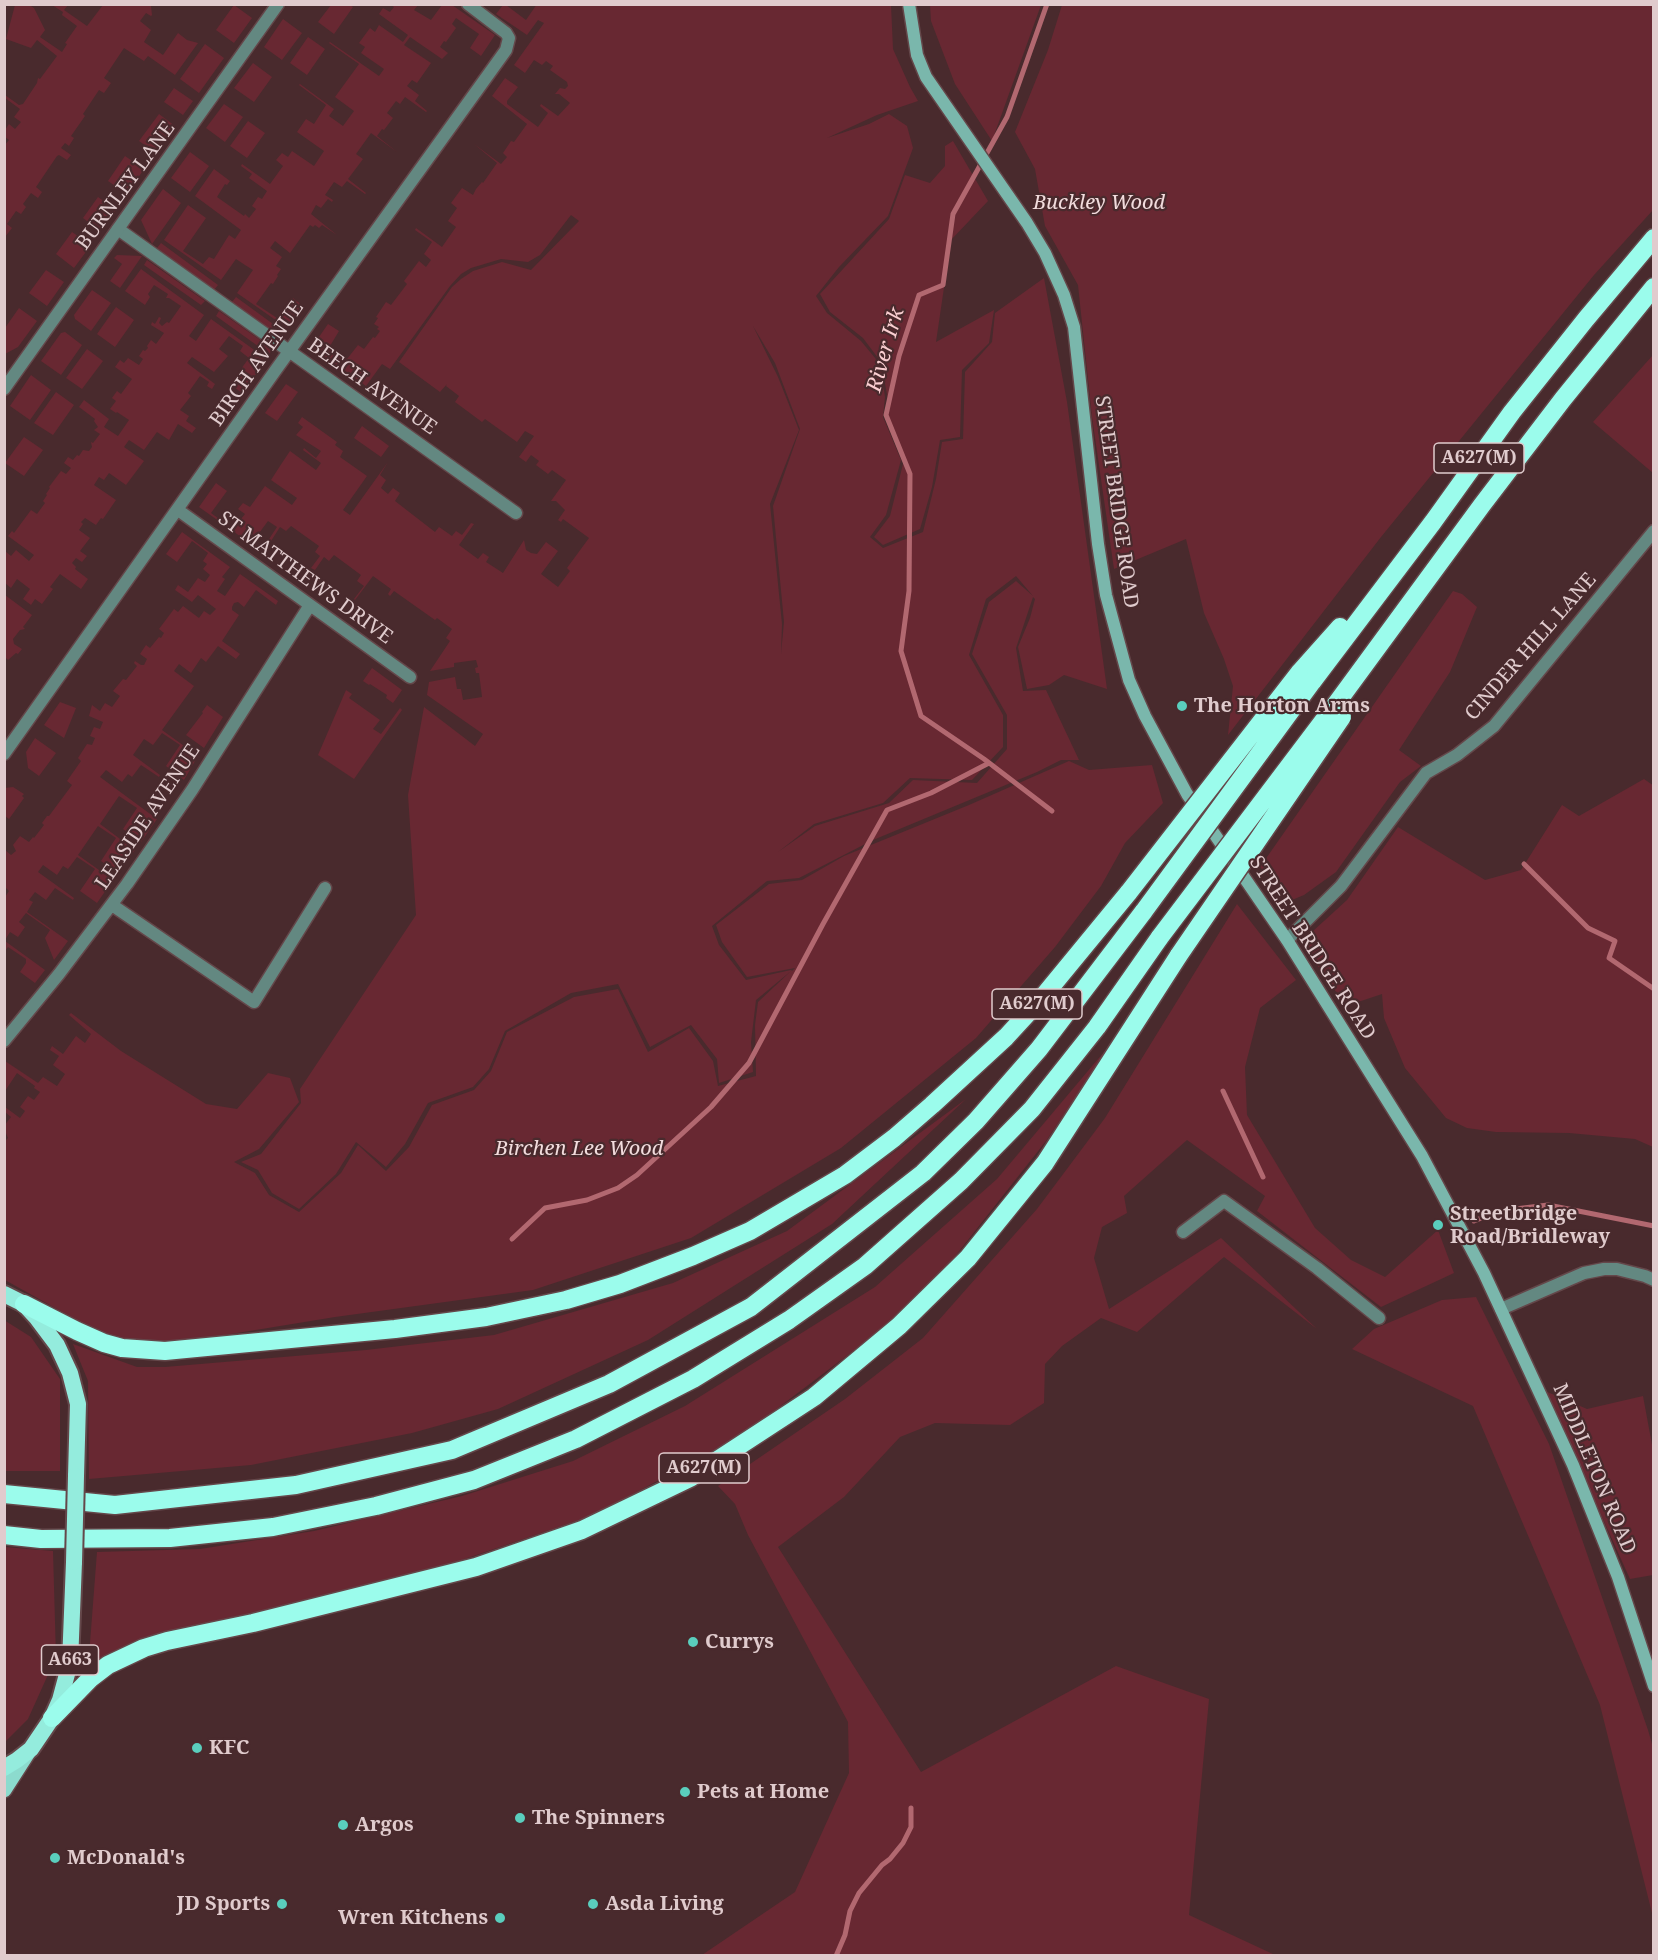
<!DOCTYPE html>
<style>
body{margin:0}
#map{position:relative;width:1658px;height:1960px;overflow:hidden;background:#492a2d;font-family:"Noto Serif",serif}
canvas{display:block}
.frame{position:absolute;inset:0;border:6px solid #e0cbcd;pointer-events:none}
</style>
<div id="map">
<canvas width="1658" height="1960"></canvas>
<div class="frame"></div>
</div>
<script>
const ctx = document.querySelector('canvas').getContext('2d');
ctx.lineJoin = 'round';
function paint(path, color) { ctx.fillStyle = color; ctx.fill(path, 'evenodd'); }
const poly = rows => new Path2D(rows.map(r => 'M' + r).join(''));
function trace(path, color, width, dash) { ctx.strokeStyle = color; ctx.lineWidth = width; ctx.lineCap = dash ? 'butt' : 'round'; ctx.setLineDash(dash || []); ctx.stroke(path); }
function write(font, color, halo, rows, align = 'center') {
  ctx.font = font + ' "Noto Serif",serif'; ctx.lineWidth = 4.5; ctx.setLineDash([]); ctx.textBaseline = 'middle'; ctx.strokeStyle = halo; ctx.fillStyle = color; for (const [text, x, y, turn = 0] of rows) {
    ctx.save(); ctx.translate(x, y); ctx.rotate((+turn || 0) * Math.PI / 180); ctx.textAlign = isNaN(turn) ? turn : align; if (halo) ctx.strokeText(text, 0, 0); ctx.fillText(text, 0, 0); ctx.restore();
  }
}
paint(poly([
 [537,4,891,5,893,49,910,87,918,101,877,115,827,138,869,124,889,114,907,126,913,148,888,216,839,267,816,296,827,313,861,341,880,364,885,397,883,417,901,460,886,515,870,537,883,548,923,532,936,479,942,442,963,439,965,372,992,342,995,313,1044,278,1067,402,1107,689,1064,675,1049,685,1027,689,1018,647,1030,618,1035,599,1033,597,1016,648,1023,691,1046,690,1079,760,1061,760,1037,772,873,840,799,878,767,881,712,926,719,945,746,980,791,970,792,971,795,968,747,977,722,942,716,925,769,884,802,880,844,856,969,805,1069,761,1089,770,1152,765,1163,803,1125,843,1101,886,1055,947,976,1038,841,1148,691,1238,533,1290,335,1317,152,1347,107,1337,5,1280,4,1142,8,1138,5,1131,4,1126,11,1117,5,1112,5,1107,20,1118,25,1111,20,1107,28,1096,34,1100,40,1092,34,1088,35,1086,17,1073,5,1091,4,1062,5,1061,38,1083,43,1077,57,1086,65,1074,53,1065,59,1056,50,1050,52,1046,63,1054,76,1036,85,1043,91,1034,69,1015,71,1013,121,1051,206,1104,237,1109,268,1073,290,1078,299,1102,259,1149,234,1162,255,1173,269,1195,299,1212,341,1173,358,1145,386,1171,409,1147,432,1105,474,1090,491,1071,507,1032,574,997,618,989,648,1052,689,1028,713,1061,718,1086,756,1076,755,1025,758,1002,791,971,756,1000,751,1042,753,1072,719,1083,717,1059,691,1025,650,1047,618,984,571,993,505,1031,489,1069,473,1087,428,1103,405,1144,386,1167,356,1142,336,1174,299,1209,272,1193,258,1170,241,1162,261,1154,301,1103,300,1089,416,915,408,795,424,707,475,746,483,734,427,695,429,682,455,677,457,689,461,689,463,700,482,697,479,673,476,673,475,668,478,667,476,660,454,663,454,667,430,671,450,641,446,638,452,629,437,618,435,620,394,591,390,596,388,594,391,589,373,576,355,600,354,599,364,586,357,581,361,575,334,555,329,561,324,557,315,570,311,568,320,556,315,552,319,546,291,526,286,531,280,527,271,541,269,539,277,527,268,521,251,544,199,507,216,483,227,491,211,513,233,529,245,514,238,509,243,503,250,507,265,486,292,505,297,498,271,480,280,466,290,451,316,470,321,463,303,450,304,448,316,458,321,451,296,435,303,427,298,423,302,417,337,442,335,445,343,451,340,457,367,476,343,510,350,515,388,462,380,475,386,480,381,488,388,494,393,488,400,493,395,501,435,532,439,527,452,536,456,531,462,535,471,523,474,524,459,545,478,559,483,553,489,557,486,562,503,573,524,540,526,550,531,553,537,554,546,542,558,551,541,574,558,587,570,571,567,568,589,538,563,519,561,522,558,520,565,510,556,501,551,501,566,480,552,470,548,474,536,465,539,461,531,455,526,462,519,457,534,436,525,431,517,442,485,419,482,422,455,402,459,396,446,386,447,384,440,392,399,362,452,287,461,279,473,271,502,262,531,270,579,221,571,215,540,255,528,262,501,259,471,268,461,274,450,286,390,369,382,364,366,386,312,347,328,324,339,331,330,346,347,359,358,345,364,349,373,337,375,338,380,331,377,329,379,327,374,324,378,318,376,317,386,302,391,305,407,284,404,281,419,261,426,267,431,260,424,254,432,242,415,230,416,228,442,247,456,227,448,221,457,208,451,203,462,188,473,195,476,189,482,182,483,183,497,163,474,144,501,164,507,157,503,153,511,141,514,142,527,124,492,96,505,78,518,87,507,101,507,104,538,127,548,113,540,106,541,104,558,116,570,103,559,94,555,94,560,88,565,89,568,86,567,82,550,70,553,66,546,61,542,65,534,60,525,73,514,65,544,23,538,20,527,35,496,14,503,5,506,5,526,20],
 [753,326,775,363,800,429,773,506,784,622,781,654,782,624,770,504,799,430,778,377],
 [1016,576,1033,596,1016,581,989,602,972,654,1007,715,1007,749,977,783,913,780,889,803,815,826,778,852,814,824,883,803,910,778,972,780,1003,747,1003,715,969,655,986,599],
 [15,5,29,5,34,8,45,30,40,37,62,52,67,44,65,43,77,26,62,15,63,12,52,5,68,5,64,10,87,26,103,5,149,5,151,6,152,15,151,16,146,13,140,21,151,30,144,42,163,55,178,33,187,40,198,43,175,75,148,56,144,61,124,48,104,78,111,83,104,93,99,90,83,114,85,116,71,136,74,138,69,146,65,143,61,148,71,155,67,160,59,155,57,156,36,187,42,192,38,198,31,193,23,204,26,207,21,214,16,211,7,224,12,228,5,237,4,146,9,140,5,137,5,130,9,124,15,129,21,122,14,117,20,109,5,98,5,95,19,105,23,104,37,83,38,78,40,79,57,56,37,40,31,48,6,39],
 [234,5,252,18,234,43,216,30],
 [331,5,350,5,353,7,334,34,318,22],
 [391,5,418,5,414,10,431,20,442,5,452,5,495,35,481,56,470,48,479,34,456,18,452,24,456,28,446,42,444,41,440,47,448,53,442,59,410,37,404,45,431,63,417,83,412,80,407,86,419,95,415,101,427,111,426,112,405,97,400,104,396,101,387,113,393,118,384,130,382,129,377,136,397,152,371,133,356,154,363,159,348,179,366,193,365,194,347,181,342,187,334,182,325,195,333,200,332,202,328,199,321,208,316,205,311,214,337,235,322,225,319,228,315,225,313,227,310,225,290,253,275,241,270,248,282,257,276,266,281,269,277,275,278,276,273,284,271,283,256,304,280,320,289,307,287,306,293,298,303,306,287,328,237,293,253,270,245,265,236,259,221,280,164,240,188,205,206,218,183,251,203,264,209,257,214,259,229,235,235,239,241,230,195,196,214,169,230,181,227,185,225,184,217,197,244,216,245,214,249,218,256,209,252,206,258,197,262,199,267,191,249,178,252,174,241,166,242,164,270,184,283,166,276,160,282,153,288,157,292,151,314,166,324,151,297,132,306,119,314,124,326,105,299,85,300,84,334,109,329,116,343,126,354,111,335,97,359,64,329,43,330,42,379,76,384,69,361,53,365,47,359,43,370,28,375,32,379,25,403,42,408,35,379,14,383,8,390,12,394,7],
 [930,5,1041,5,992,141,955,84,931,21],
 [1062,5,1653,5,1653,210,1594,275,1381,537,1228,735,1233,686,1224,659,1204,613,1186,539,1114,569,1092,417,1078,285,1045,226,1035,169,1015,132,1048,50],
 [283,19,302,33,282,60,264,47],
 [308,37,325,49,307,75,290,63],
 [205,44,224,58,199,93,180,79],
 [253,63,272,77,254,102,234,88],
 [174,88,193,101,183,115,164,102],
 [224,104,243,117,225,142,206,128],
 [159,114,175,126,156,153,139,141],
 [248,121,265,133,247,158,230,146],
 [953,141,988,201,951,240,936,342,994,310,989,343,962,370,960,437,940,440,932,487,920,529,883,545,874,537,890,516,904,460,886,417,888,400,881,362,863,338,830,312,820,294,889,219,905,175,930,183,945,166,945,146],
 [190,152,209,166,190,192,171,178],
 [125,156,144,169,127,194,108,181],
 [163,189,181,203,152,244,141,220],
 [98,197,116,210,100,231,83,218],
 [72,232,91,245,74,268,56,254],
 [161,243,218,285,214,290,157,248],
 [117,255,142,256,120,288,110,281,122,264,114,258],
 [147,260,205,301,201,305,144,265],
 [141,269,204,315,189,336,196,341,211,319,267,359,242,393,230,384,249,358,240,351,243,346,229,336,219,349,228,356,214,372,192,357,187,363,215,384,212,389,207,386,209,382,200,376,188,393,191,396,180,410,189,416,186,421,196,428,192,433,178,424,169,440,157,432,144,450,129,440,124,447,144,461,126,485,109,473,104,480,99,477,94,485,116,500,103,519,101,518,96,525,85,518,81,522,83,524,79,530,90,538,80,551,87,556,82,562,76,558,72,563,76,567,75,569,88,579,81,589,60,574,50,587,53,589,42,604,35,599,31,605,23,599,30,589,17,579,11,588,5,583,5,551,11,556,16,550,29,561,34,555,8,536,12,531,14,533,31,510,37,514,45,503,43,501,47,495,46,494,50,488,49,487,61,471,66,474,71,468,64,463,68,457,73,460,77,455,79,456,83,450,89,451,92,447,91,442,93,443,100,434,94,430,98,427,94,421,95,419,79,407,84,400,109,419,104,427,118,436,129,420,117,412,116,413,110,409,116,401,112,398,117,391,121,394,132,379,115,367,120,360,124,363,128,358,139,365,143,359,139,356,143,350,145,351,148,348,147,346,151,340,156,344,164,333,151,325,152,322,155,324,159,317,161,318,159,323,162,326,167,322,169,323,181,306,169,298,166,298,168,294,154,285,148,294,150,297,145,305,125,291],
 [46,270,64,282,47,306,29,293],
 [92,290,111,303,91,331,75,319,74,315],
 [236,297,284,332,280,337,232,302],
 [116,307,134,320,115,347,97,334],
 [19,308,37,321,18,347,5,354,5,328],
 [219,311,273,349,269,354,216,316],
 [65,332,82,345,61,375,41,361,61,333],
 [87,349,103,361,82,389,66,378],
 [1653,355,1653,473,1593,422],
 [31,375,51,390,30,420,10,406],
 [286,384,298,392,277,421,265,413],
 [56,392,74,405,53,435,34,423],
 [362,426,389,446,381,457,354,438],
 [24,437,43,450,24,476,5,463],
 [182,532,230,567,222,577,225,579,217,591,225,596,240,574,278,601,276,605,256,590,244,607,238,602,234,603,232,607,232,610,239,615,222,641,240,654,236,659,218,646,206,662,201,658,191,673,179,664,174,671,194,686,162,730,198,756,184,780,166,766,180,745,162,733,153,745,144,739,133,755,160,775,159,777,141,765,132,777,128,774,122,782,106,770,100,777,157,819,141,842,123,829,137,808,119,796,100,824,135,850,118,873,101,861,116,838,98,826,78,855,113,880,97,903,80,891,95,869,77,857,68,869,63,866,57,875,43,865,38,872,74,898,73,900,55,888,46,900,35,892,29,900,33,902,27,912,68,941,54,960,45,938,50,930,26,913,19,922,25,927,18,937,10,932,5,940,5,897,9,891,5,887,5,850,11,855,16,851,13,845,20,836,29,842,33,837,34,838,44,825,42,823,47,816,49,816,72,785,67,781,81,761,78,758,87,744,92,745,95,738,90,736,94,727,100,729,103,722,89,716,92,705,100,711,105,703,112,707,120,696,113,691,123,679,126,680,137,666,134,663,135,661,141,665,144,665,147,659,140,654,146,645,150,648,159,637,161,638,164,633,159,629,174,609,178,612,183,606,199,618,204,611,210,615,216,609,198,595,192,602,175,590,178,585,188,592,198,578,205,582,210,575,203,569,207,564,203,561,208,553,192,541,177,562,166,554],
 [1453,591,1462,594,1477,607,1450,672,1399,750,1421,766,1400,782,1336,872,1304,895,1292,900,1260,867],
 [5,595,32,615,23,627,25,629,20,630,13,639,14,644,22,649,18,654,16,653,8,660,4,656],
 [372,668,402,690,393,703,386,698,387,695,370,684,369,685,363,681],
 [346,690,352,694,349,698,380,720,373,729,381,734,400,708,402,710,354,779,318,755],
 [60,702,76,708,64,738,44,725],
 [207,705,223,717,204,748,186,735,203,713,202,712],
 [35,738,56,753,39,776,28,768,26,752],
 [1644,779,1654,786,1653,1147,1635,1139,1569,1133,1496,1132,1467,1128,1446,1118,1405,1068,1384,1018,1382,994,1346,1006,1301,942,1347,900,1398,827,1485,880,1521,870,1562,805,1579,816],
 [13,787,24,794,22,796,24,798,9,819,5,816,5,788],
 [1237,904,1296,980,1260,1008,1245,1067,1247,1115,1315,1228,1351,1260,1385,1277,1438,1230,1454,1273,1381,1307,1257,1211,1265,1196,1187,1140,1124,1196,1127,1213,1102,1227,1094,1258,1109,1309,1221,1238,1317,1329,1224,1257,1137,1332,1101,1318,1062,1346,1045,1364,1044,1403,1010,1425,935,1423,900,1437,844,1497,778,1547,921,1772,1116,1666,1209,1699,1189,1915,1275,1955,702,1955,795,1892,849,1773,848,1722,748,1535,735,1504,718,1486,845,1399,923,1338,1037,1209,1105,1118],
 [5,941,45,970,35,983,20,972,26,963,26,959,8,947,5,951],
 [1114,1040,1046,1141,953,1259,894,1320,741,1436,594,1515,459,1561,346,1593,145,1637,88,1669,97,1552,200,1549,314,1531,462,1496,573,1461,685,1406,875,1287,997,1179],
 [966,1099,832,1224,648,1340,498,1409,412,1433,251,1465,89,1479,88,1381,73,1344,137,1367,165,1367,366,1350,494,1335,673,1283,787,1231],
 [1476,1297,1549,1444,1648,1730,1654,1751,1653,1917,1600,1705,1473,1406,1352,1349,1374,1329,1442,1300],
 [4,1320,31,1337,60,1379,60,1471,5,1471],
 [1545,1391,1587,1409,1643,1396,1653,1450,1653,1575,1630,1579],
 [5,1547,53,1551,56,1657,28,1719,5,1742]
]), '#682832');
trace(poly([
 [1047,4,1007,117,953,214,943,285,919,295,899,356,886,415,910,474,909,591,901,651,921,716,984,759,1052,811],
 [1524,864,1588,928,1615,941,1609,958,1654,989],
 [1223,1091,1263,1177],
 [1474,1221,1499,1211,1548,1205,1654,1226],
 [512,1239,545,1208,587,1200,618,1188,637,1175,711,1107,749,1063,823,924,887,810,931,793,989,763],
 [836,1956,845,1935,850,1911,859,1893,882,1865,890,1859,903,1843,911,1827,911,1808]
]), '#b26870', 5);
const minor = poly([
 [118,229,516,513],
 [178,510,410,677],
 [4,754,275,371,506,50,509,38,506,33,468,4],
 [112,905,254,1002,325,888],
 [1287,940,1341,886,1426,773,1457,755,1494,726,1654,531],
 [4,1041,59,974,127,884,192,790,310,605],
 [1183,1232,1224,1201,1317,1268,1379,1318],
 [1501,1309,1584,1273,1604,1269,1617,1269,1645,1276,1654,1280]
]);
const tertiary = poly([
 [4,389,278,4]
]);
const secondary = poly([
 [909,4,917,55,926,77,1027,223,1045,253,1064,295,1074,327,1098,544,1106,595,1129,680,1145,716,1187,794,1287,940,1422,1156,1484,1273,1573,1465,1618,1577,1654,1686]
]);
const primary = poly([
 [4,1790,29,1751]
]);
const trunk = poly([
 [4,1294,24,1304,36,1317,57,1345,70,1373,78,1404,76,1476],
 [4,1768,17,1760,31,1749,52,1718,60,1700,70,1663,74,1562]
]);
const motorway = poly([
 [1299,673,1340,627],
 [1312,682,1433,522,1512,412,1586,319,1654,238],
 [1333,708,1482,505,1563,399,1654,287],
 [24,1304,77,1331,104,1343,122,1348,165,1351,395,1329,486,1317,566,1300,620,1284,693,1256,750,1231,845,1175,894,1138,932,1105,1006,1037,1041,999,1129,892],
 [4,1494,115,1505,296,1485,452,1450,609,1384,751,1307,923,1173,976,1121,1039,1049,1144,911],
 [4,1535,41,1539,170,1538,273,1527,376,1506,474,1480,576,1439,693,1379,789,1320,865,1266,961,1181,1032,1109,1097,1027,1160,937],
 [52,1718,91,1678,108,1665,144,1648,167,1641,253,1623,476,1567,582,1530,690,1478,814,1397,899,1326,968,1258,1045,1163,1179,955]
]);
trace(minor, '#64474a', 15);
trace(tertiary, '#64474a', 15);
trace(secondary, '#64474a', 15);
trace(primary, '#64474a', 18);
trace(trunk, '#64474a', 20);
trace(motorway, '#64474a', 21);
trace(minor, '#638881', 12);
trace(tertiary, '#638881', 12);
trace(secondary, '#7ab7ac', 12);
trace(primary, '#8cdbce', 15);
trace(trunk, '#94ecdd', 16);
trace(motorway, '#9bfcec', 18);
const trunkBridge = poly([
 [74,1562,76,1476]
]);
const motorwayBridge = poly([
 [1129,892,1299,673],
 [1144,911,1312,682],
 [1160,937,1333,708],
 [1179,955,1342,717]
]);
trace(trunkBridge, '#64474a', 20, []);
trace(motorwayBridge, '#64474a', 21, []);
trace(trunkBridge, '#94ecdd', 16);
trace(motorwayBridge, '#9bfcec', 18);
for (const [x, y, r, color] of [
 [1182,706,6,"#5acebd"],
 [1438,1225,6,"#5acebd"],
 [693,1642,6,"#5acebd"],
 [197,1748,6,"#5acebd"],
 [685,1792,6,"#5acebd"],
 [520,1818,6,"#5acebd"],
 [343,1825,6,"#5acebd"],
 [55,1858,6,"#5acebd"],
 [282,1904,6,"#5acebd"],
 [593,1904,6,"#5acebd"],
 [500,1918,6,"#5acebd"]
]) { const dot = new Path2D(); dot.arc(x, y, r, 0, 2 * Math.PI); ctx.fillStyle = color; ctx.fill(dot); trace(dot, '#492a2d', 2); }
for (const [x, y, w] of [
 [1479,458,90],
 [1037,1004,90],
 [704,1468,90],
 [70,1660,57]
]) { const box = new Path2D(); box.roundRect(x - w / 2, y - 15, w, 30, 4.5); ctx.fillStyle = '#492a2d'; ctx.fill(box); trace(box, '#e0cbcd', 1.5); }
write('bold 18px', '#e0cbcd', null, [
 ["A627(M)",1479,458],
 ["A627(M)",1037,1004],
 ["A627(M)",704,1468],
 ["A663",70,1660]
]);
write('20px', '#e0cbcd', '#492a2d', [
 ["BURNLEY LANE",126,186,-54],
 ["BIRCH AVENUE",257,364,-55],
 ["BEECH AVENUE",372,387,35],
 ["STREET BRIDGE ROAD",1116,502,82],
 ["ST MATTHEWS DRIVE",305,578,36],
 ["CINDER HILL LANE",1531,647,-49],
 ["LEASIDE AVENUE",148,817,-56],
 ["STREET BRIDGE ROAD",1312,948,57],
 ["MIDDLETON ROAD",1594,1469,67]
]);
write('italic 20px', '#f2dcdd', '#492a2d', [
 ["Buckley Wood",1099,203],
 ["Birchen Lee Wood",579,1149]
]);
write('bold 20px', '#e0cbcd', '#492a2d', [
 ["The Horton Arms",1194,706],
 ["Streetbridge",1450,1214],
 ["Road/Bridleway",1450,1237],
 ["Currys",705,1642],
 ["KFC",209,1748],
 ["Pets at Home",697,1792],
 ["The Spinners",532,1818],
 ["Argos",355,1825],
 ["McDonald's",67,1858],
 ["JD Sports",270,1904,"right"],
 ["Asda Living",605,1904],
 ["Wren Kitchens",488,1918,"right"]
], 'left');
write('italic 21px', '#faced1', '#492a2d', [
 ["River Irk",886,350,-74]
]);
</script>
